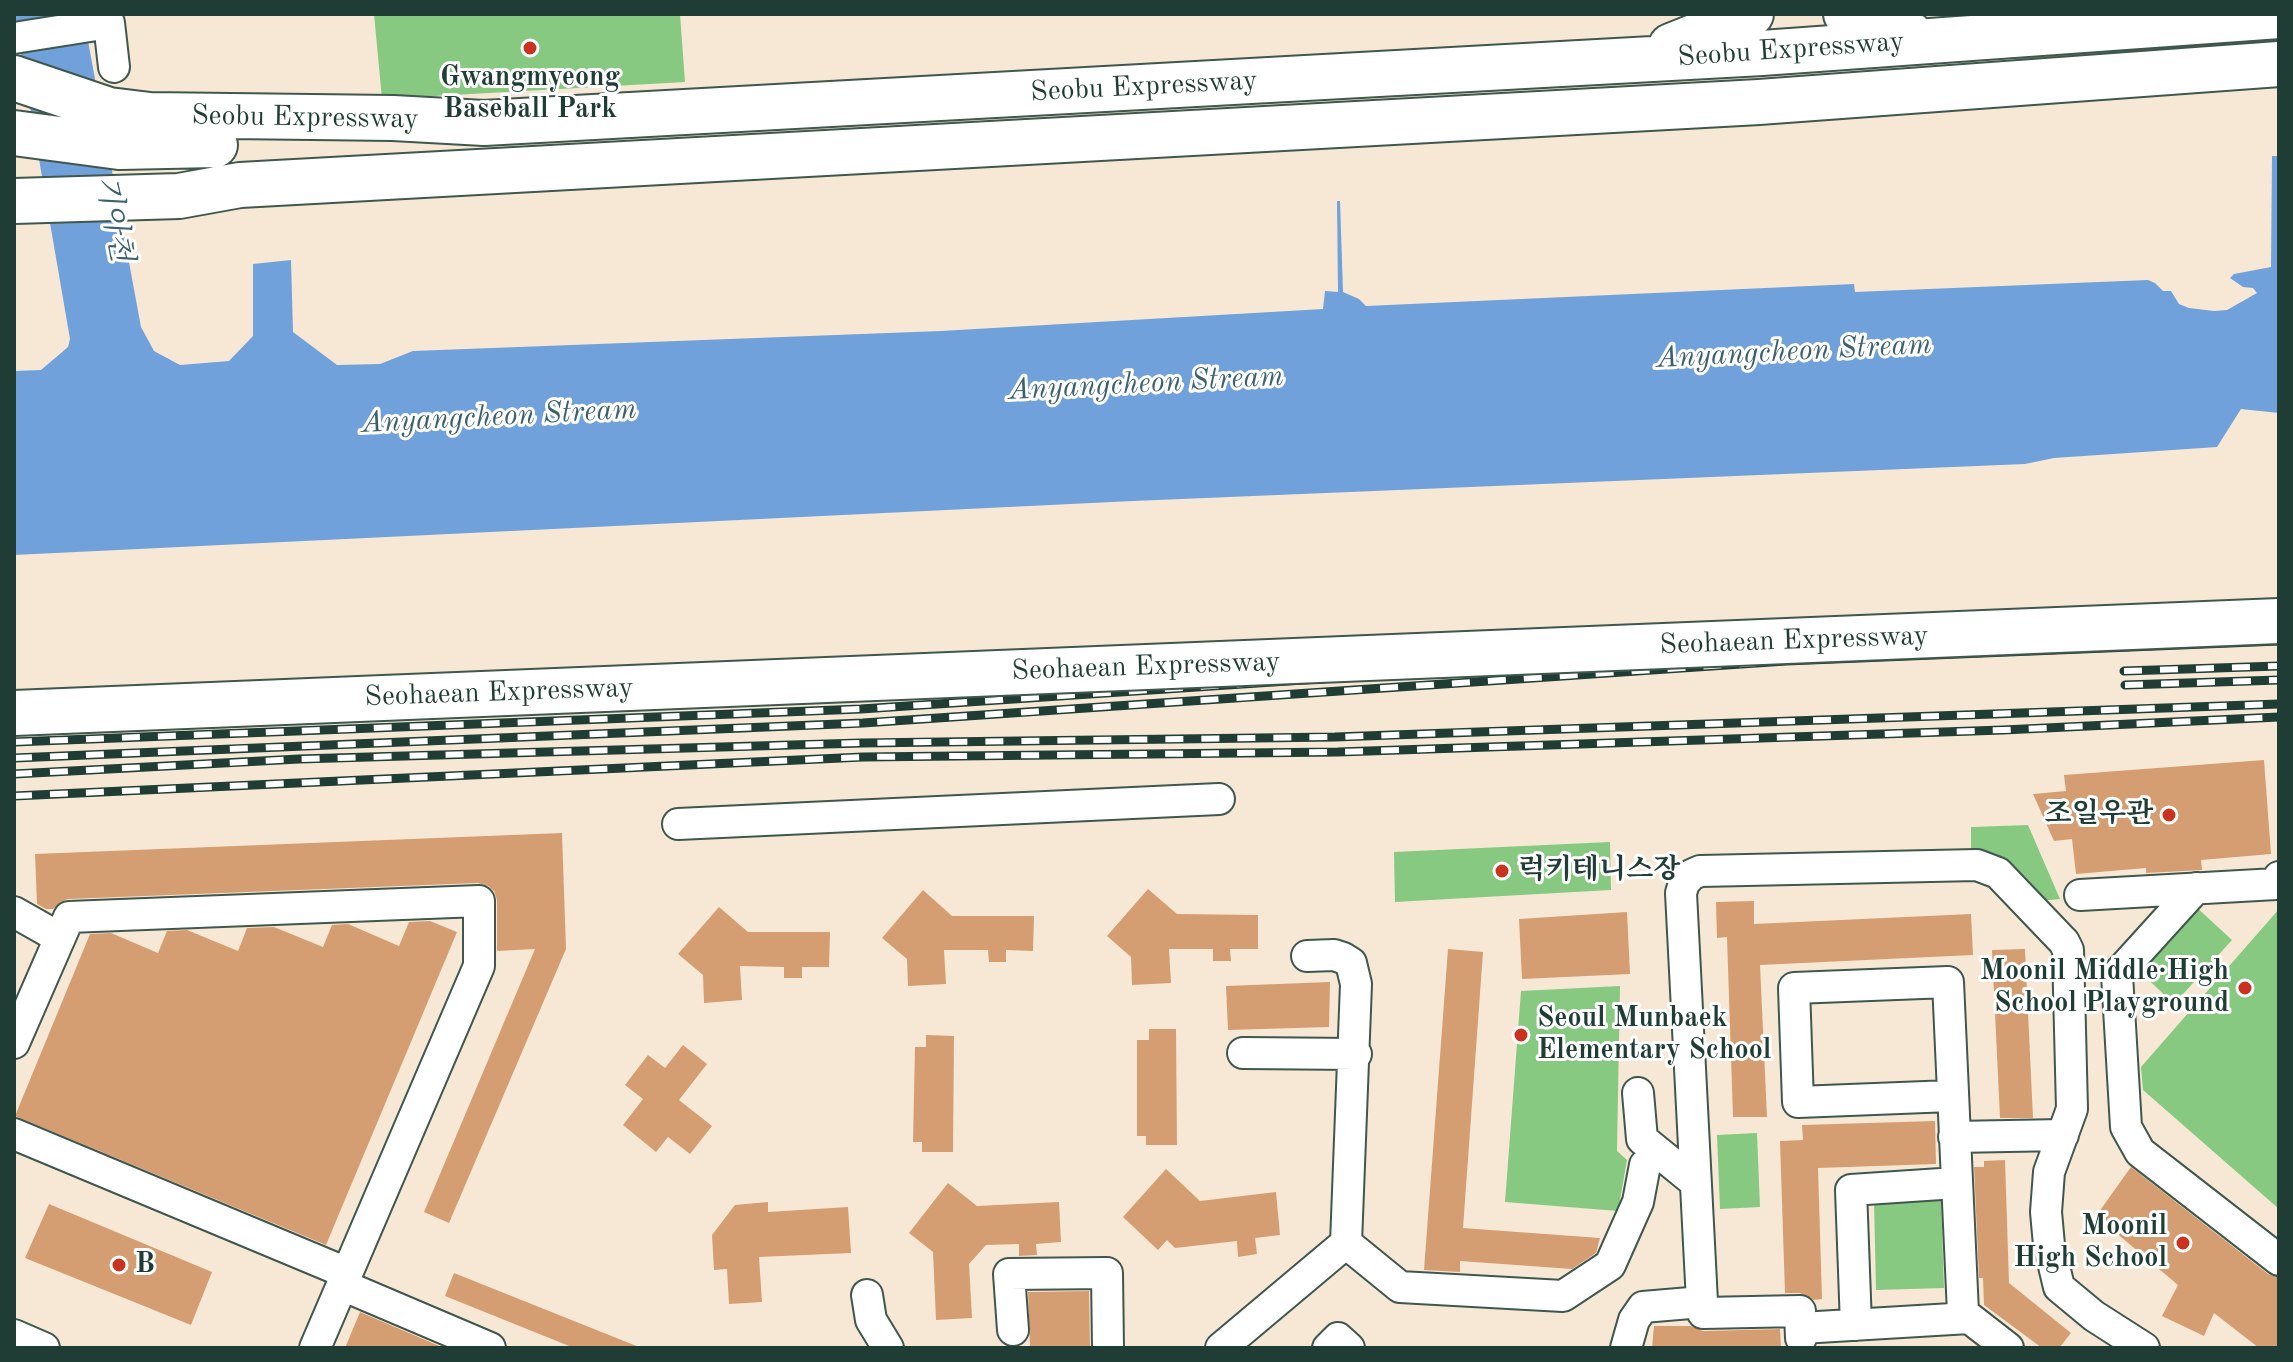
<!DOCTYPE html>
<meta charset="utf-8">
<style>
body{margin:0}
#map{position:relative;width:2293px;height:1362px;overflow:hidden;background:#f7e8d5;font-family:"Old Standard TT",serif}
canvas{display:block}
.frame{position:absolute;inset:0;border:16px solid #1f3d34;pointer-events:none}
</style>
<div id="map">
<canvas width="2293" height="1362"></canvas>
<div class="frame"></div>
</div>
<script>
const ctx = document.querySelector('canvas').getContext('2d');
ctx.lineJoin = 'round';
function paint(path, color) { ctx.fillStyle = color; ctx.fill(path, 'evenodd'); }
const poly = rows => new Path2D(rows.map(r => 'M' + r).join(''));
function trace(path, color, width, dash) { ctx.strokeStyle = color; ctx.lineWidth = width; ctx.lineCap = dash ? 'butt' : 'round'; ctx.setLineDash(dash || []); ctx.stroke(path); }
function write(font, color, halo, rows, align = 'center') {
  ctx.font = font + ' "Old Standard TT","Noto Serif KR",serif'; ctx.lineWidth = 6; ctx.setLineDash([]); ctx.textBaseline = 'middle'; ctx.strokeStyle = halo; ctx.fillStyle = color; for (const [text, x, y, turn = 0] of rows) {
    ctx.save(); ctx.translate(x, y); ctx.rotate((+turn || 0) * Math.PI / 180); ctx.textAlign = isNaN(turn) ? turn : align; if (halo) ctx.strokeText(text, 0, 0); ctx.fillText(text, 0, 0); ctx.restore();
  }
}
paint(poly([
 [374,14,680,14,685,82,382,99],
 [2028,825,2060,899,2041,901,1993,853,1971,853,1971,827],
 [1610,842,1611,890,1395,902,1394,852],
 [2194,905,2232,940,2174,1004,2136,968],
 [2279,909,2279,1209,2143,1090,2141,1067],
 [1620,986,1617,1151,1627,1160,1618,1211,1505,1202,1521,991],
 [1757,1133,1760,1207,1720,1209,1717,1135],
 [1941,1198,1944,1288,1876,1290,1874,1200]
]), '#87c981');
paint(poly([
 [14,14,83,14,141,327,154,351,180,365,229,361,253,336,253,264,291,260,293,332,337,365,380,364,413,351,941,331,1323,309,1325,291,1338,292,1337,201,1340,201,1343,292,1359,299,1366,306,1854,284,1855,292,2148,280,2155,283,2163,291,2171,291,2179,304,2189,308,2214,311,2227,310,2257,293,2253,288,2243,287,2230,278,2234,274,2271,267,2272,156,2278,156,2279,413,2241,409,2217,447,2054,458,2025,464,1133,501,14,555,14,371,41,370,68,347,70,339]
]), '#71a1db');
paint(poly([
 [2264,760,2271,854,2201,860,2202,870,2146,873,2146,868,2076,874,2072,839,2054,841,2033,794,2066,791,2064,775],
 [562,833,566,949,449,1223,424,1212,535,949,497,951,497,900,494,891,488,886,478,883,68,899,60,902,53,909,46,909,37,904,35,854],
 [1148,889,1177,914,1258,915,1258,949,1230,949,1231,961,1213,961,1213,949,1169,949,1171,983,1132,985,1131,957,1107,936],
 [923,890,952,916,1034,916,1033,951,1006,950,1006,962,989,962,988,950,944,950,946,984,908,986,907,959,882,938],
 [1754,901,1754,924,1971,914,1973,955,1760,965,1767,1117,1733,1117,1727,937,1717,938,1716,902],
 [719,907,748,932,830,932,829,967,802,967,802,978,784,978,784,967,740,966,742,1000,704,1003,703,975,678,954],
 [1627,912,1630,974,1522,979,1519,919],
 [430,921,457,932,326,1245,15,1116,90,934,111,933,158,953,167,931,187,930,238,951,247,928,274,927,323,947,332,925,348,924,399,946,409,922],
 [1448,949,1483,952,1463,1228,1600,1238,1596,1253,1572,1269,1460,1261,1460,1272,1424,1270],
 [2025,949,2033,1118,2000,1118,1992,950],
 [1330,982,1329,1027,1228,1030,1226,986],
 [1149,1029,1176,1029,1177,1145,1146,1145,1146,1136,1137,1136,1137,1040,1149,1040],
 [926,1035,954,1036,953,1152,922,1152,922,1142,913,1142,915,1047,926,1047],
 [683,1045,707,1064,679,1100,712,1126,690,1154,668,1137,656,1152,623,1125,643,1099,625,1085,648,1055,665,1068],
 [1935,1121,1936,1164,1818,1168,1822,1299,1814,1300,1800,1293,1785,1293,1780,1141,1803,1140,1802,1125],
 [2005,1160,2009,1283,2071,1333,2059,1348,2042,1348,1984,1305,1983,1278,1979,1278,1974,1167,1984,1167,1984,1161],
 [2131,1167,2268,1274,2279,1278,2279,1348,2259,1348,2214,1313,2204,1336,2162,1316,2178,1285,2096,1216],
 [1166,1169,1200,1201,1276,1192,1280,1235,1255,1238,1257,1254,1238,1257,1237,1241,1175,1248,1167,1240,1158,1250,1123,1217],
 [948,1183,977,1206,1059,1202,1061,1242,1036,1244,1037,1255,1019,1256,1019,1244,986,1245,969,1264,972,1318,936,1320,933,1252,909,1233],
 [768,1202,768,1212,848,1207,851,1253,759,1257,762,1302,729,1304,727,1269,714,1270,712,1235,735,1205],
 [49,1204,212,1272,191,1325,25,1258],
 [454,1273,639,1347,639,1348,574,1348,445,1296],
 [1089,1291,1090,1348,1030,1348,1028,1292],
 [360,1312,444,1348,345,1348],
 [1654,1326,1691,1326,1703,1331,1780,1329,1781,1348,1652,1348]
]), '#d59e72');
const minor = poly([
 [14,38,109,23,114,67],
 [678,824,1219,799],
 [2196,888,2117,975,2126,1127,2140,1152,2279,1260],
 [2080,895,2276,884,2279,877],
 [14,912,60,938],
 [14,1043,69,917,479,901,479,966,315,1348],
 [1243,1053,1356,1054],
 [1638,1093,1642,1139,1695,1182],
 [1951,1096,1798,1102,1794,988,1948,982,1963,1313,2008,1348],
 [14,1134,347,1273],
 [1954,1137,2063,1135],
 [1346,1243,1400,1287,1563,1296,1610,1265,1638,1202,1645,1165],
 [342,1285,490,1348],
 [867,1295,871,1320,888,1348],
 [1702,1302,1703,1313,1800,1311,1801,1338],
 [1856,1325,1851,1190,1956,1183],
 [1801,1328,1969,1318],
 [1013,1330,1009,1274,1107,1273,1108,1348],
 [14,1335,44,1348],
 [1221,1348,1346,1243,1356,984,1351,963,1343,958,1334,955,1307,956],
 [1328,1348,1338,1338,1349,1348],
 [1626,1348,1634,1320,1643,1307,1702,1302,1681,893,1684,883,1691,875,1700,871,1977,865,1998,873,2064,942,2068,950,2072,1109,2049,1172,2046,1212,2049,1245,2059,1287,2094,1316,2144,1348]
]);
const highway = poly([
 [1846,14,1910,34],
 [1671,46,1751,14],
 [14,78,109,110,150,115,393,118,484,123,1762,53,2279,16],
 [14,133,119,147,215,145],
 [14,201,179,196,240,185,1759,102,2279,64]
]);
trace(minor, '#3f574c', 34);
trace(highway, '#3f574c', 48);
trace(minor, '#fff', 30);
trace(highway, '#fff', 44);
const rail = poly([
 [2215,631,2279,629],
 [2124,671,2279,666],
 [2125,685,2279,680],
 [14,742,861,709,1792,648,1947,642],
 [14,758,863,723,1786,661,2279,641],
 [14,774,299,759,862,743,1335,737,2279,704],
 [14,796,863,757,1338,752,2003,730,2279,717]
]);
trace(rail, '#1f3d34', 9);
trace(rail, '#fff', 6, [18]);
const highwayBridge = poly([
 [14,713,2279,621]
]);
trace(highwayBridge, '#3f574c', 48, []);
trace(highwayBridge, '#fff', 44);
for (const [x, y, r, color] of [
 [530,48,8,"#c8321e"],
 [2169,815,8,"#c8321e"],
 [1502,871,8,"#c8321e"],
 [2245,988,8,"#c8321e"],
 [1521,1035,8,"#c8321e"],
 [2183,1243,8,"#c8321e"],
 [119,1265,8,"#c8321e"]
]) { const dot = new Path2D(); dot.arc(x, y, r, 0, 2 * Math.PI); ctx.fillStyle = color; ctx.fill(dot); trace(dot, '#fff', 3); }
write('28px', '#1f3d34', '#fff', [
 ["Seobu Expressway",1791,50,-4],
 ["Seobu Expressway",1144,87,-3],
 ["Seobu Expressway",305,118,1],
 ["Seohaean Expressway",1794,641,-2],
 ["Seohaean Expressway",1146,667,-2],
 ["Seohaean Expressway",499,693,-2]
]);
write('bold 28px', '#1f3d34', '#fff', [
 ["Gwangmyeong",530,78,"center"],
 ["Baseball Park",530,110,"center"],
 ["조일우관",2153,815],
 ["럭키테니스장",1518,871,"left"],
 ["Moonil Middle·High",2229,972],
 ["School Playground",2229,1004],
 ["Seoul Munbaek",1537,1019,"left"],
 ["Elementary School",1537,1051,"left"],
 ["Moonil",2167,1227],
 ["High School",2167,1259],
 ["B",135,1265,"left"]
], 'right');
write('italic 30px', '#3c606e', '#fff', [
 ["기아천",113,219,79],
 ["Anyangcheon Stream",1794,352,-3],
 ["Anyangcheon Stream",1146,384,-3],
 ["Anyangcheon Stream",499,417,-3]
]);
</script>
